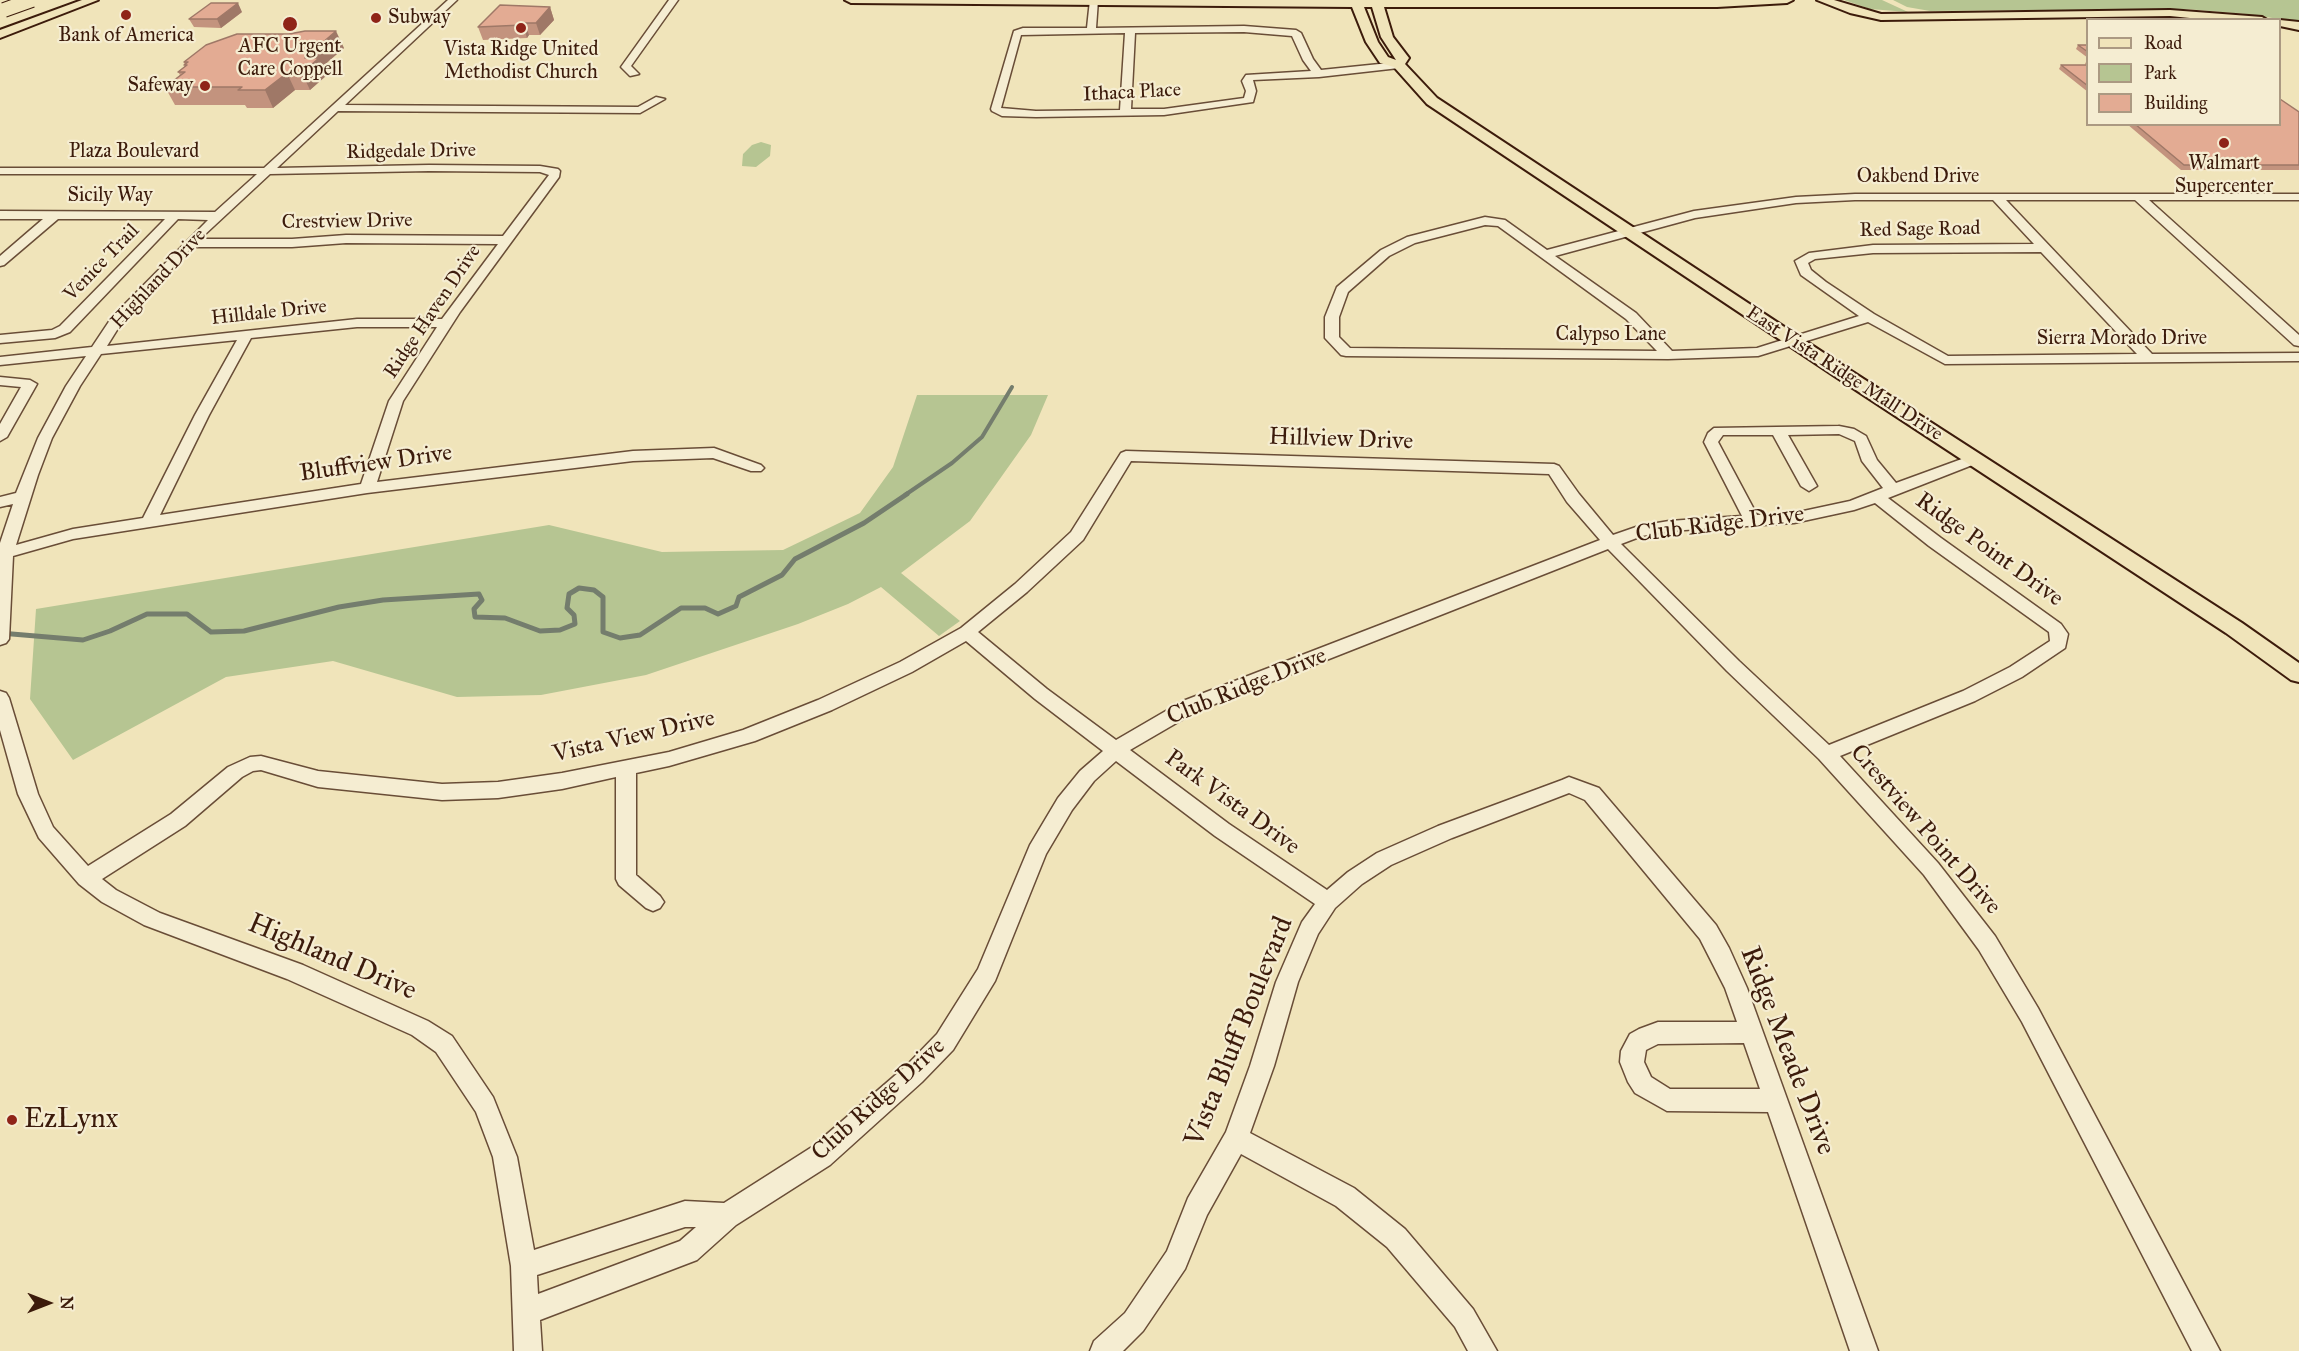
<!DOCTYPE html>
<style>
body{margin:0}
#map{position:relative;width:2299px;height:1351px;overflow:hidden;background:#f0e4ba;font-family:"IM FELL Great Primer",serif}
canvas{display:block}
.legend{position:absolute;left:2086px;top:18px;width:195px;height:108px;box-sizing:border-box;background:#f5edd2;border:2px solid #ab9982;margin:0;padding:8px 10px;list-style:none;font-size:18px;color:#3c1b0b}
.legend li{display:flex;align-items:center;gap:12px;height:30px}
.legend b{width:30px;border:2px solid #ab9982}
.north{position:absolute;left:18px;top:1273px;width:60px;height:60px;-webkit-text-stroke:4px #f5edd2;paint-order:stroke;rotate:90deg;font-size:16px;font-weight:700;line-height:24px;text-align:center;color:#3c1b0b}
.north::after{content:'';display:block;margin:auto;width:21px;height:27px;background:#3c1b0b;clip-path:polygon(50% 0,100% 100%,50% 72%,0 100%)}
</style>
<div id="map">
<canvas width="2299" height="1351"></canvas>
<ul class="legend">
<li><b style="height:8px;background:#f0e4ba"></b>Road</li>
<li><b style="height:16px;background:#b6c592"></b>Park</li>
<li><b style="height:16px;background:#e3ab93"></b>Building</li>
</ul>
<div class="north">N</div>
</div>
<script>
const ctx = document.querySelector('canvas').getContext('2d');
ctx.lineJoin = 'round';
function paint(path, color) { ctx.fillStyle = color; ctx.fill(path, 'evenodd'); }
const poly = rows => new Path2D(rows.map(r => 'M' + r).join(''));
function trace(path, color, width, dash) { ctx.strokeStyle = color; ctx.lineWidth = width; ctx.lineCap = dash ? 'butt' : 'round'; ctx.setLineDash(dash || []); ctx.stroke(path); }
function write(font, color, halo, rows, align = 'center') {
  ctx.font = font + ' "IM FELL Great Primer",serif'; ctx.lineWidth = 4.5; ctx.setLineDash([]); ctx.textBaseline = 'middle'; ctx.strokeStyle = halo; ctx.fillStyle = color; for (const [text, x, y, turn = 0] of rows) {
    ctx.save(); ctx.translate(x, y); ctx.rotate((+turn || 0) * Math.PI / 180); ctx.textAlign = isNaN(turn) ? turn : align; if (halo) ctx.strokeText(text, 0, 0); ctx.fillText(text, 0, 0); ctx.restore();
  }
}
paint(poly([
 [1844,0,1882,0,1908,12,1870,9],
 [1893,0,2299,0,2299,22,2246,14,2186,9,1930,11,1907,7],
 [761,142,771,145,770,156,756,167,742,166,743,154,752,145],
 [917,395,1048,395,1031,435,970,521,901,573,960,621,939,636,881,587,848,604,798,624,646,675,541,695,457,697,333,661,226,677,73,760,30,699,36,609,549,525,662,552,783,550,860,513,893,467]
]), '#b6c592');
trace(poly([
 [905,495,952,463,982,437,1012,387]
]), '#747d6d', 4);
trace(poly([
 [0,633,83,640,110,631,147,614,187,614,211,632,244,631,339,607,383,600,479,594,482,600,474,609,475,617,505,618,540,631,560,630,575,624,574,615,567,608,569,594,579,588,594,590,603,597,603,632,620,638,640,635,681,608,705,608,718,614,736,606,739,597,782,575,795,559,864,523,907,494]
]), '#747d6d', 5);
const minor = poly([
 [448,0,457,0,345,105,638,107,656,97,665,99,640,113,338,111,277,168,429,165,540,166,558,169,560,171,559,177,460,312,403,401,377,482,633,451,714,448,761,465,764,468,761,471,751,471,713,458,633,461,367,493,73,539,13,556,9,639,6,643,0,645,0,543,13,504,0,507,0,497,16,493,38,438,66,386,86,356,0,365,0,357,92,347,112,317,208,220,178,219,70,332,55,338,0,343,0,335,52,330,60,326,165,219,58,219,4,265,0,266,0,256,43,219,0,219,0,211,215,212,257,174,0,174,0,168,264,168,448,0],
 [429,171,540,172,549,175,503,236,346,235,292,239,200,239,270,174,429,171],
 [346,243,498,244,442,319,357,319,107,346,122,322,192,247,292,247,346,243],
 [357,327,437,327,389,401,361,484,160,515,209,415,251,338,357,327],
 [237,340,195,415,143,518,73,529,16,545,38,475,52,438,80,386,101,354,237,340],
 [669,0,678,0,631,66,639,74,630,76,621,67,669,0],
 [1090,0,1098,0,1096,28,1244,26,1296,30,1301,33,1313,59,1321,70,1399,62,1404,65,1399,68,1319,77,1253,80,1256,91,1253,102,1164,115,1036,117,1002,116,992,111,991,109,1014,31,1023,28,1087,28,1090,0],
 [1244,32,1292,36,1303,60,1311,71,1246,75,1242,81,1246,91,1244,98,1164,109,1131,109,1135,33,1244,32],
 [1125,33,1120,110,1036,111,1001,108,1021,35,1125,33],
 [1855,194,2299,194,2299,200,2149,200,2299,335,2299,346,2294,345,2135,200,2006,200,2152,354,2299,353,2299,361,1945,364,1868,322,1758,356,1668,359,1346,356,1341,355,1325,338,1325,317,1337,287,1381,250,1407,237,1485,217,1505,220,1547,250,1694,211,1796,197,1855,194],
 [1855,200,1993,200,2034,244,1873,245,1809,253,1795,261,1801,275,1859,316,1757,348,1672,351,1636,313,1555,256,1695,218,1796,203,1855,200],
 [1485,225,1498,226,1626,319,1657,351,1350,348,1339,337,1339,317,1348,292,1389,256,1415,243,1485,225],
 [2041,252,2137,354,1948,356,1874,314,1826,282,1811,270,1808,263,1815,259,1873,253,2041,252],
 [0,377,30,380,37,384,7,437,0,441,0,424,21,387,0,385,0,377],
 [1839,426,1854,429,1866,436,1877,460,1896,483,1970,456,1980,456,1983,459,1980,462,1888,498,1941,538,2061,624,2068,634,2065,648,2022,677,1975,701,1840,756,1938,863,1995,936,2038,1008,2220,1351,2192,1351,2022,1022,1979,950,1924,875,1819,759,1727,671,1608,549,1197,711,1130,750,1229,824,1327,890,1348,872,1377,853,1438,826,1562,780,1569,777,1599,788,1716,925,1729,948,1747,988,1878,1351,1850,1351,1768,1112,1667,1111,1635,1093,1628,1082,1620,1062,1621,1051,1630,1034,1639,1029,1658,1022,1737,1022,1725,988,1700,939,1585,800,1569,793,1452,838,1391,865,1362,884,1335,908,1318,934,1298,982,1274,1066,1250,1133,1354,1188,1405,1229,1473,1309,1497,1351,1468,1351,1455,1327,1387,1247,1336,1206,1241,1154,1207,1215,1185,1269,1143,1331,1123,1351,1090,1351,1094,1341,1125,1313,1167,1251,1188,1198,1226,1132,1250,1066,1276,982,1302,922,1315,904,1215,836,1116,761,1094,781,1072,810,1046,854,995,981,953,1050,922,1082,830,1165,736,1225,697,1260,540,1320,542,1351,514,1351,511,1266,493,1157,476,1112,436,1052,412,1035,287,979,144,925,102,902,79,884,39,838,18,794,0,730,0,691,6,693,9,698,38,794,53,827,88,866,171,814,228,767,250,757,261,756,318,771,442,784,498,782,562,773,669,752,743,730,818,700,900,662,961,628,1015,584,1071,532,1121,453,1126,451,1554,464,1559,466,1579,494,1613,535,1639,526,1669,521,1742,516,1704,442,1708,433,1714,428,1839,426],
 [1839,434,1855,441,1862,461,1883,488,1850,501,1794,513,1757,515,1718,442,1723,435,1773,435,1801,486,1809,491,1817,486,1788,435,1839,434],
 [1131,461,1549,474,1567,502,1600,540,1183,701,1116,740,1047,689,978,632,1027,592,1083,540,1131,461],
 [1875,503,1929,546,2049,632,2050,641,2010,667,1963,691,1829,745,1739,661,1621,544,1642,536,1669,531,1794,523,1854,510,1875,503],
 [966,641,1035,699,1103,751,1080,771,1058,798,1030,845,978,969,937,1034,906,1066,812,1147,724,1203,685,1201,534,1250,517,1157,493,1097,452,1036,428,1021,303,965,160,913,116,890,102,879,185,826,242,777,253,771,261,770,318,787,442,800,498,798,562,789,616,777,616,879,619,885,646,908,653,911,660,908,664,902,660,896,636,875,636,773,669,766,755,741,832,710,912,672,966,641],
 [1744,1043,1760,1089,1670,1089,1651,1077,1644,1062,1646,1050,1658,1044,1744,1043],
 [685,1227,696,1227,680,1241,538,1294,537,1275,685,1227]
]);
const major = poly([
 [82,0,98,0,0,38,0,30,82,0],
 [845,0,1793,0,1787,3,1717,7,1384,7,1393,37,1409,58,1405,64,1437,98,1845,367,2242,623,2299,663,2299,682,2291,680,2226,633,1833,375,1427,104,1394,67,1380,63,1366,42,1352,7,851,3,845,0],
 [1364,7,1372,7,1381,37,1396,60,1388,57,1378,42,1364,7],
 [1817,0,1834,0,1881,14,2170,10,2262,17,2267,20,2210,20,2170,16,1881,20,1850,13,1817,0],
 [2280,20,2299,22,2299,30,2280,26,2280,20]
]);
trace(minor, '#694d37', 3);
trace(major, '#3c1b0b', 4);
paint(minor, '#f5edd2');
paint(major, '#f0e4ba');
const highwayBridge = poly([
 [4,10,32,0]
]);
trace(highwayBridge, '#3c1b0b', 16, []);
trace(highwayBridge, '#f0e4ba', 14);
paint(poly([
 [550,7,554,20,540,35,529,35,527,38,483,40,478,27],
 [242,12,221,28,194,27,189,19],
 [289,34,344,48,323,66,327,75,310,90,295,90,273,108,247,108,245,105,175,105,165,87,180,75,178,72,185,66,184,62],
 [2078,45,2088,45,2088,58,2076,49],
 [2087,60,2088,60,2088,92,2059,69,2061,65,2086,65,2085,64],
 [2299,112,2299,170,2181,170,2127,124,2280,124]
]), '#c3937e');
paint(poly([
 [238,3,242,12,221,28,217,19],
 [550,7,554,20,540,35,536,23],
 [525,23,529,35,527,38,523,25],
 [336,31,344,48,323,66,327,75,310,90,302,73,305,58],
 [287,73,295,90,273,108,265,90]
]), '#9f7867');
const building = poly([
 [211,3,238,3,217,19,189,19,211,3],
 [500,5,550,7,536,23,525,23,523,25,478,27,500,5],
 [305,31,336,31,305,58,319,58,302,73,287,73,265,90,238,90,242,87,165,87,185,72,178,72,187,65,184,65,188,62,184,62,206,45,237,34,289,34,305,31],
 [2078,45,2088,45,2088,52,2078,45],
 [2061,65,2088,65,2088,86,2061,65],
 [2280,99,2299,112,2299,165,2184,165,2135,124,2280,124,2280,99]
]);
paint(building, '#e3ab93');
trace(building, '#9f7867', 1.5);
for (const [x, y, r, color] of [
 [126,15,6,"#8f2418"],
 [376,18,6,"#8f2418"],
 [290,24,8,"#8f2418"],
 [521,28,6,"#8f2418"],
 [205,86,6,"#8f2418"],
 [2224,143,6,"#8f2418"],
 [12,1120,6,"#8f2418"]
]) { const dot = new Path2D(); dot.arc(x, y, r, 0, 2 * Math.PI); ctx.fillStyle = color; ctx.fill(dot); trace(dot, '#f5edd2', 2); }
write('20px', '#3c1b0b', '#f5edd2', [
 ["Subway",388,18,"left"],
 ["Bank of America",126,36],
 ["AFC Urgent",290,47],
 ["Care Coppell",290,70],
 ["Vista Ridge United",521,50],
 ["Methodist Church",521,73],
 ["Safeway",193,86,"right"],
 ["Walmart",2224,164],
 ["Supercenter",2224,187]
]);
write('20px', '#3c1b0b', '#f5edd2', [
 ["Ithaca Place",1132,93,-3],
 ["Plaza Boulevard",134,152],
 ["Ridgedale Drive",411,152,-1],
 ["Oakbend Drive",1918,177],
 ["Sicily Way",110,196],
 ["Crestview Drive",347,222,-1],
 ["Red Sage Road",1920,230,-1],
 ["Venice Trail",102,263,-46],
 ["Highland Drive",159,279,-47],
 ["Ridge Haven Drive",433,312,-56],
 ["Hilldale Drive",269,313,-6],
 ["Calypso Lane",1611,335],
 ["Sierra Morado Drive",2122,339],
 ["East Vista Ridge Mall Drive",1844,374,33]
]);
write('24px', '#3c1b0b', '#f5edd2', [
 ["Hillview Drive",1341,440,2],
 ["Bluffview Drive",376,464,-8],
 ["Club Ridge Drive",1720,525,-7],
 ["Ridge Point Drive",1989,550,36],
 ["Club Ridge Drive",1247,687,-22],
 ["Vista View Drive",634,737,-13],
 ["Park Vista Drive",1232,803,36],
 ["Crestview Point Drive",1925,830,49],
 ["Club Ridge Drive",879,1100,-42]
]);
write('28px', '#3c1b0b', '#f5edd2', [
 ["Highland Drive",332,958,23],
 ["Vista Bluff Boulevard",1240,1032,-68],
 ["Ridge Meade Drive",1787,1051,69]
]);
write('28px', '#3c1b0b', '#f5edd2', [
 ["EzLynx",24,1120]
], 'left');
</script>
